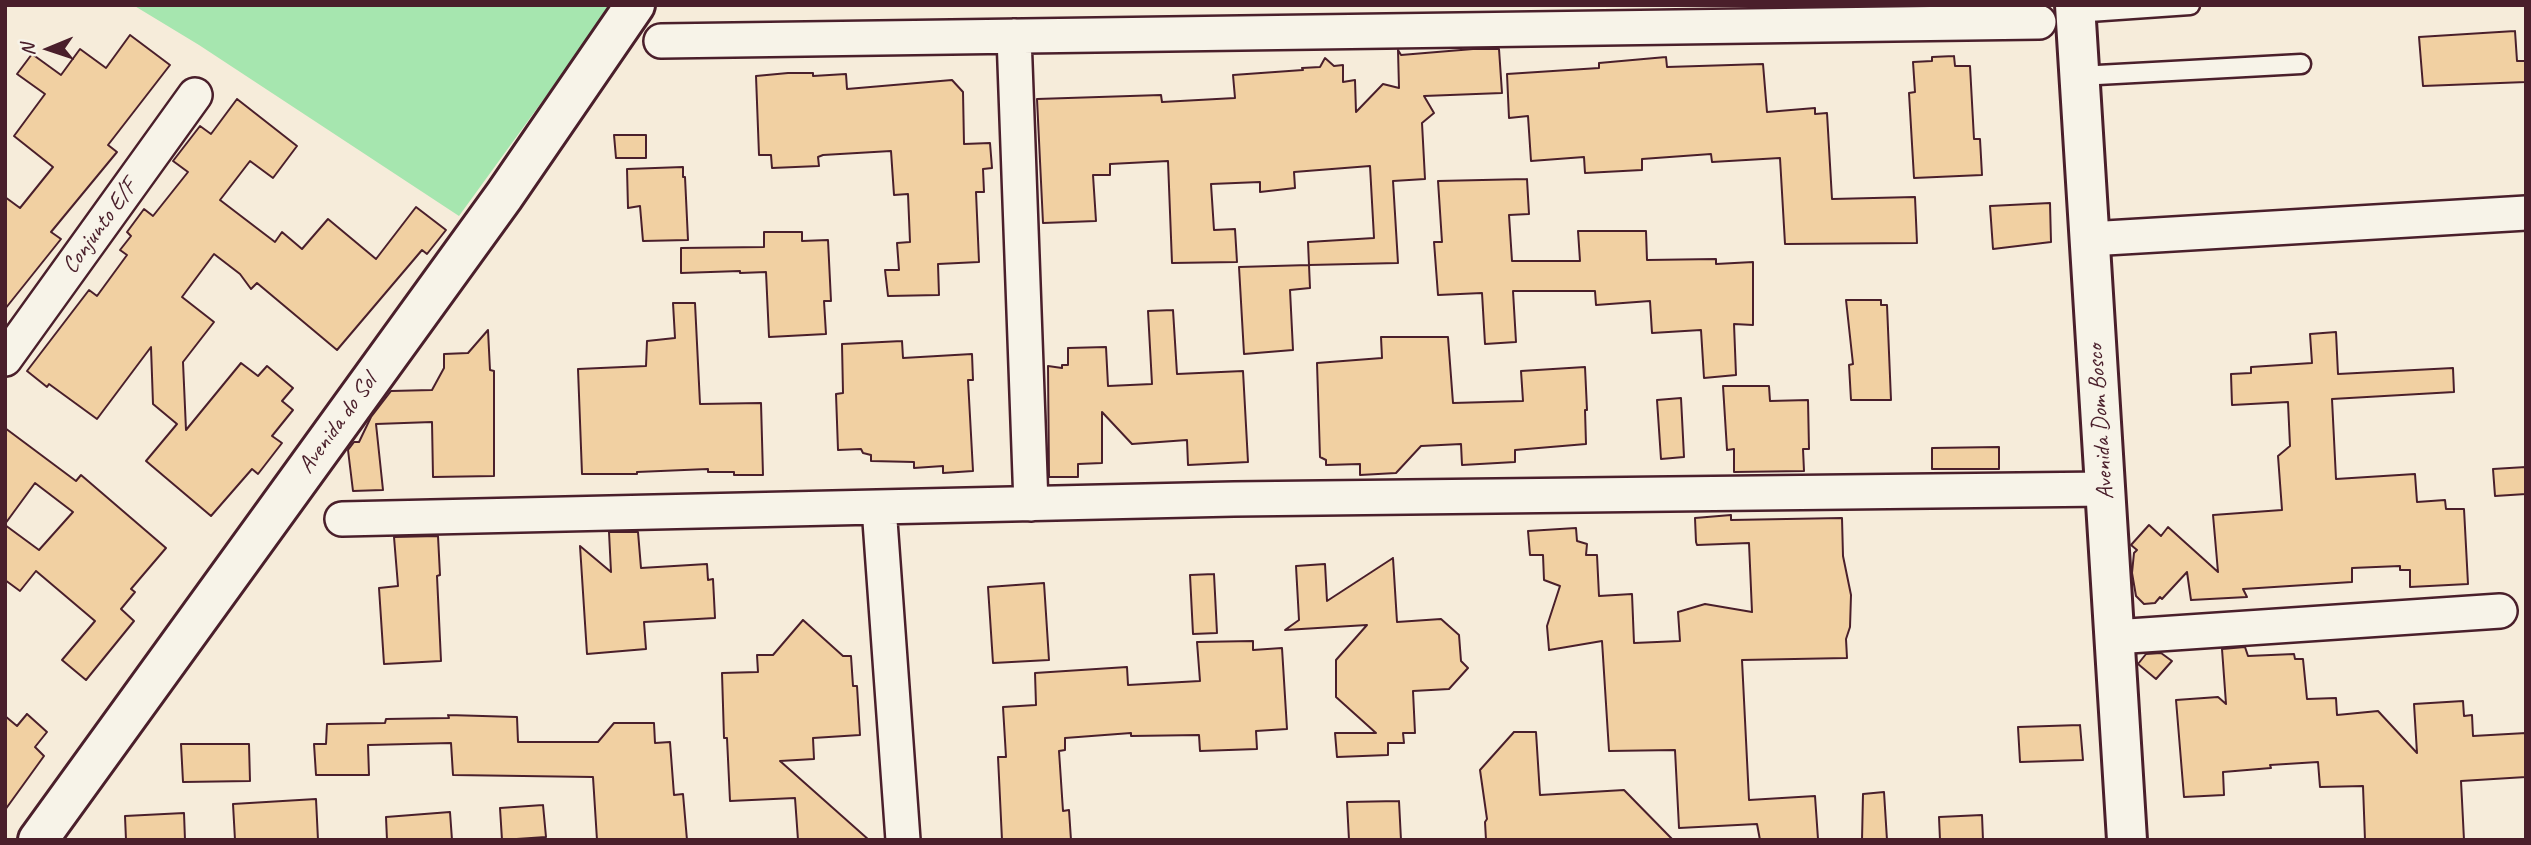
<!DOCTYPE html>
<style>
body{margin:0}
#map{position:relative;width:2531px;height:845px;overflow:hidden;background:#f6ecda;font-family:Caveat,sans-serif}
canvas{display:block}
.frame{position:absolute;inset:0;border:7px solid #4a1f2b;pointer-events:none}
.north{position:absolute;left:14px;top:14px;width:70px;height:70px;-webkit-text-stroke:5px #f7f3e8;paint-order:stroke;rotate:268deg;font-size:19px;font-weight:700;line-height:28px;text-align:center;color:#4a1f2b}
.north::after{content:'';display:block;margin:auto;width:24px;height:32px;background:#4a1f2b;clip-path:polygon(50% 0,100% 100%,50% 72%,0 100%)}
</style>
<div id="map">
<canvas width="2531" height="845"></canvas>
<div class="frame"></div>
<div class="north">N</div>
</div>
<script>
const ctx = document.querySelector('canvas').getContext('2d');
ctx.lineJoin = 'round';
function paint(path, color) { ctx.fillStyle = color; ctx.fill(path, 'evenodd'); }
const poly = rows => new Path2D(rows.map(r => 'M' + r).join(''));
function trace(path, color, width, dash) { ctx.strokeStyle = color; ctx.lineWidth = width; ctx.lineCap = dash ? 'butt' : 'round'; ctx.setLineDash(dash || []); ctx.stroke(path); }
function write(font, color, halo, rows, align = 'center') {
  ctx.font = font + ' Caveat,sans-serif'; ctx.lineWidth = 6; ctx.setLineDash([]); ctx.textBaseline = 'middle'; ctx.strokeStyle = halo; ctx.fillStyle = color; for (const [text, x, y, turn = 0] of rows) {
    ctx.save(); ctx.translate(x, y); ctx.rotate((+turn || 0) * Math.PI / 180); ctx.textAlign = isNaN(turn) ? turn : align; if (halo) ctx.strokeText(text, 0, 0); ctx.fillText(text, 0, 0); ctx.restore();
  }
}
paint(poly([
 [133,5,612,5,459,216,199,45]
]), '#a6e6af');
const building = poly([
 [2515,31,2517,61,2526,61,2526,82,2423,86,2419,37,2515,31],
 [130,35,170,65,108,145,117,152,51,232,61,239,5,309,5,197,20,208,53,167,14,136,45,94,17,74,32,54,61,75,80,49,106,68,130,35],
 [1473,49,1499,49,1502,93,1424,96,1434,113,1422,123,1425,179,1393,181,1398,263,1309,265,1308,242,1374,238,1370,166,1294,172,1295,188,1260,192,1260,182,1211,184,1214,230,1235,229,1237,262,1172,263,1168,161,1110,164,1110,175,1093,175,1096,221,1043,223,1037,99,1161,95,1162,102,1235,98,1233,75,1303,70,1302,68,1320,67,1325,58,1334,66,1343,65,1343,82,1355,80,1356,112,1383,84,1399,88,1398,50,1401,55,1473,49],
 [1954,56,1955,66,1970,66,1974,139,1980,139,1982,175,1914,178,1909,93,1915,92,1913,62,1932,61,1932,57,1954,56],
 [1666,57,1667,67,1763,64,1767,112,1815,108,1815,114,1827,113,1832,199,1915,197,1917,243,1785,244,1780,158,1712,162,1711,154,1642,159,1642,170,1585,173,1584,157,1531,161,1528,116,1509,118,1507,74,1599,68,1599,63,1666,57],
 [788,73,813,73,813,76,846,74,847,89,952,80,963,92,964,144,990,143,992,168,983,169,984,192,976,192,979,262,938,264,939,295,888,296,885,270,899,270,897,243,910,242,908,194,894,195,891,151,823,155,818,157,819,166,772,168,771,155,759,155,756,76,788,73],
 [237,99,297,146,273,178,250,161,220,200,275,242,282,232,302,249,328,219,376,259,416,207,446,230,427,254,422,250,337,350,257,283,251,289,240,274,214,254,182,297,214,322,183,362,186,430,241,363,258,376,267,366,293,388,282,401,293,410,272,436,282,443,258,474,252,469,211,516,146,461,177,424,153,404,151,347,97,419,49,384,47,387,27,371,89,290,97,296,127,255,120,250,131,236,127,232,144,209,153,216,188,172,173,161,200,126,211,134,237,99],
 [614,135,646,135,646,158,616,158,614,135],
 [683,167,683,177,685,177,688,240,643,241,640,206,628,208,627,169,683,167],
 [1527,179,1529,214,1509,215,1512,261,1580,261,1578,231,1646,231,1647,260,1716,259,1716,264,1753,262,1753,325,1734,324,1736,375,1704,378,1701,330,1652,333,1650,301,1596,305,1595,291,1513,291,1516,342,1485,344,1482,293,1438,295,1434,242,1442,242,1438,181,1527,179],
 [2050,203,2051,242,1993,249,1990,206,2050,203],
 [764,232,802,232,802,241,828,240,831,301,824,301,826,334,769,337,766,272,740,273,740,271,681,273,681,248,764,247,764,232],
 [1309,265,1310,288,1290,290,1293,350,1244,354,1239,267,1309,265],
 [1846,300,1881,300,1881,305,1887,305,1891,400,1851,400,1849,365,1853,364,1846,300],
 [673,303,695,303,700,404,761,403,763,475,734,475,734,472,708,472,708,469,637,472,637,474,582,474,578,369,646,366,647,341,675,338,673,303],
 [1173,310,1177,374,1243,371,1248,462,1188,465,1187,440,1132,444,1102,412,1102,463,1078,464,1078,477,1049,477,1048,366,1062,368,1062,365,1068,365,1068,348,1106,347,1108,386,1152,384,1148,311,1173,310],
 [488,330,490,370,494,371,494,476,433,477,432,422,376,424,383,490,353,491,348,450,354,442,359,442,371,417,391,391,432,390,444,368,444,354,468,353,488,330],
 [2336,332,2338,374,2453,368,2454,392,2332,399,2336,479,2415,474,2417,502,2445,500,2446,509,2464,509,2468,584,2410,587,2410,570,2400,570,2400,566,2352,568,2352,582,2243,589,2247,597,2191,600,2187,572,2162,599,2160,597,2155,603,2144,604,2136,596,2132,573,2134,553,2137,550,2131,545,2149,525,2161,536,2168,527,2218,572,2213,515,2282,510,2278,456,2290,446,2288,402,2232,405,2231,374,2251,373,2251,367,2312,363,2310,334,2336,332],
 [1381,337,1448,337,1453,403,1523,401,1521,371,1585,367,1587,410,1585,410,1586,444,1515,450,1515,462,1462,465,1461,444,1421,446,1396,473,1360,475,1360,464,1326,465,1326,460,1320,457,1317,363,1382,358,1381,337],
 [902,341,903,358,972,354,973,380,968,380,973,471,943,473,943,466,914,468,914,462,871,461,871,455,863,453,861,449,838,450,836,394,843,393,842,344,902,341],
 [1723,386,1769,386,1770,401,1808,400,1809,449,1803,449,1804,471,1734,472,1734,449,1727,450,1723,386],
 [1681,398,1684,457,1661,459,1657,400,1681,398],
 [5,428,76,481,81,475,166,548,131,589,135,592,121,609,134,621,86,680,62,660,95,621,36,571,20,591,5,580,5,525,39,550,73,512,35,483,5,524,5,428],
 [1999,447,1999,469,1932,469,1932,448,1999,447],
 [2526,467,2526,494,2495,496,2493,469,2526,467],
 [1731,515,1731,520,1842,518,1843,556,1851,595,1850,627,1846,639,1847,658,1742,660,1749,800,1815,796,1818,839,1760,840,1757,824,1679,828,1675,750,1609,751,1602,641,1549,650,1547,626,1560,586,1544,580,1543,555,1530,555,1528,531,1576,528,1577,541,1587,544,1586,555,1597,555,1599,596,1632,594,1634,643,1680,641,1678,612,1705,604,1752,612,1749,543,1697,545,1696,542,1695,518,1731,515],
 [609,532,638,532,641,568,707,564,708,580,713,579,715,618,644,622,646,649,587,654,580,546,611,572,609,532],
 [438,536,440,575,437,576,441,661,384,664,379,588,398,586,394,537,438,536],
 [1393,558,1397,622,1441,619,1459,635,1461,661,1468,668,1449,689,1413,691,1415,733,1403,733,1404,743,1388,743,1388,755,1337,757,1335,733,1376,733,1336,697,1336,660,1367,625,1285,630,1299,620,1296,566,1325,564,1327,601,1393,558],
 [1214,574,1217,633,1193,634,1190,575,1214,574],
 [1044,583,1049,660,993,663,988,587,1044,583],
 [803,620,843,656,851,656,853,686,857,686,860,735,813,738,814,759,780,761,869,840,798,840,795,798,730,801,727,738,724,738,722,673,758,672,757,655,773,655,803,620],
 [1253,641,1253,650,1282,648,1287,729,1256,731,1257,749,1200,751,1199,735,1131,736,1131,733,1065,738,1065,750,1059,751,1063,811,1069,810,1071,840,1002,840,998,757,1006,757,1003,707,1036,705,1035,673,1127,667,1128,685,1200,681,1197,642,1253,641],
 [2245,647,2248,656,2294,654,2295,659,2303,659,2307,699,2336,698,2337,715,2378,711,2417,753,2414,704,2463,701,2464,716,2472,715,2473,736,2526,733,2526,777,2461,781,2464,840,2365,840,2363,786,2320,787,2318,762,2270,765,2271,768,2223,772,2224,795,2184,797,2176,700,2218,697,2226,704,2222,649,2245,647],
 [2161,653,2172,661,2156,679,2138,664,2146,654,2161,653],
 [27,714,47,732,35,747,44,756,5,810,5,716,17,726,27,714],
 [448,715,517,717,518,742,598,742,614,723,654,723,655,743,670,742,674,795,683,794,687,840,597,840,593,777,453,775,451,743,368,745,369,775,316,775,314,744,326,744,327,724,385,723,386,719,449,718,448,715],
 [2080,725,2083,760,2020,762,2018,727,2080,725],
 [1514,732,1536,732,1540,795,1624,790,1673,840,1486,840,1485,822,1487,819,1480,770,1514,732],
 [181,744,249,744,250,781,183,782,181,744],
 [1884,792,1887,840,1862,840,1863,794,1884,792],
 [316,799,318,840,235,840,233,804,316,799],
 [1399,801,1401,840,1349,840,1347,802,1399,801],
 [543,805,546,837,502,840,500,808,543,805],
 [450,812,452,840,387,840,386,817,450,812],
 [184,813,185,840,126,840,125,816,184,813],
 [1982,815,1983,840,1940,840,1939,817,1982,815]
]);
paint(building, '#f1d0a2');
trace(building, '#4a1f2b', 2);
const service = poly([
 [2075,13,2190,5],
 [2079,76,2301,64]
]);
const minor = poly([
 [1014,36,1031,504],
 [661,41,2039,22],
 [2089,239,2526,213],
 [5,359,195,95],
 [879,507,903,840],
 [342,519,1234,499,2106,489],
 [2114,637,2500,611]
]);
const tertiary = poly([
 [2075,5,2127,840],
 [38,840,504,196,635,5]
]);
trace(service, '#4a1f2b', 23);
trace(minor, '#4a1f2b', 38);
trace(tertiary, '#4a1f2b', 44);
trace(service, '#f7f3e8', 18);
trace(minor, '#f7f3e8', 33);
trace(tertiary, '#f7f3e8', 38);
write('24px', '#4a1f2b', '#f7f3e8', [
 ["Conjunto E/F",100,227,-54],
 ["Avenida Dom Bosco",2101,422,-94],
 ["Avenida do Sol",338,424,-54]
]);
</script>
